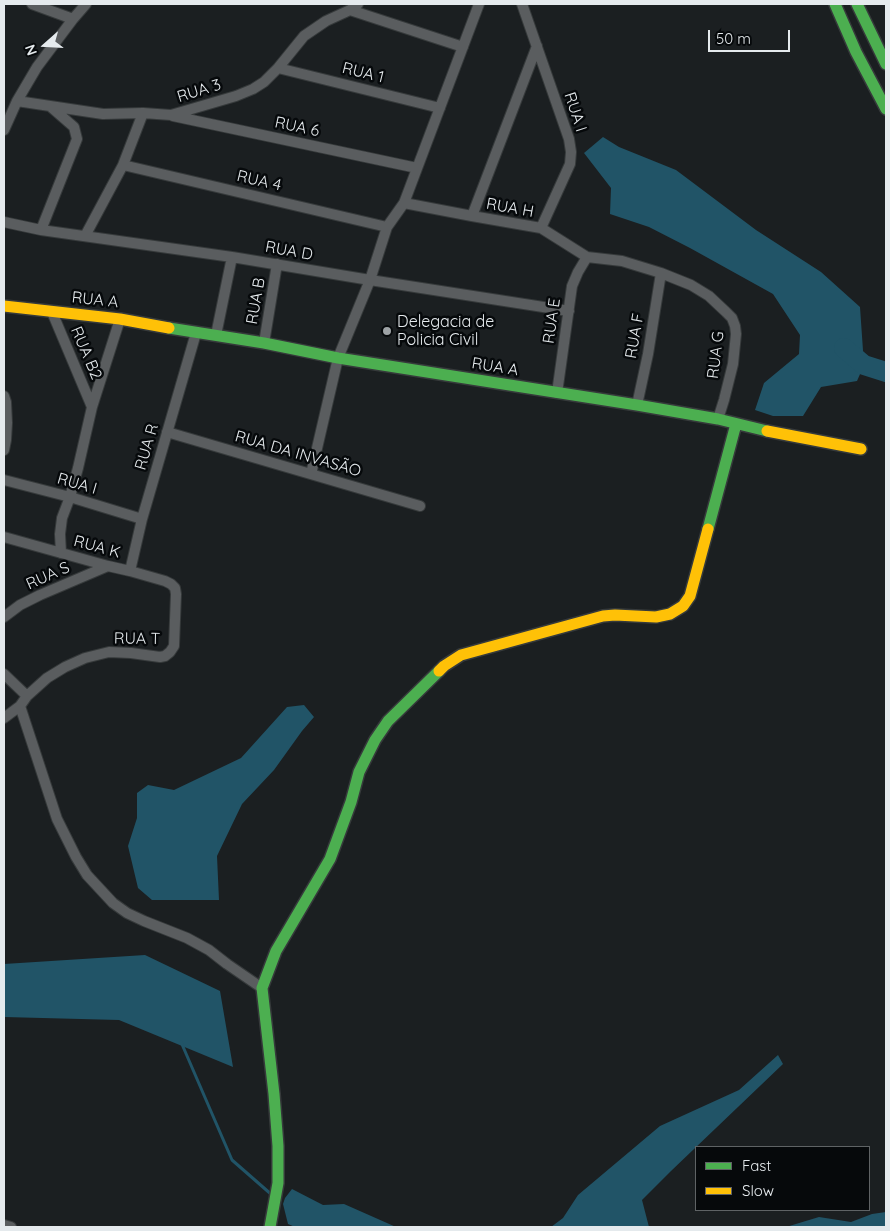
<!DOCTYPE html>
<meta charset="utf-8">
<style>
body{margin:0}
#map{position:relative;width:890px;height:1231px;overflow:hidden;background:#1b1f21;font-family:Quicksand,sans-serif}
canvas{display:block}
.frame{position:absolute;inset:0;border:5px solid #e5eaed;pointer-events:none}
.legend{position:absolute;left:695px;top:1146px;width:175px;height:65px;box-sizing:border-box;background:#06090b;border:1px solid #5f6365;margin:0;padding:6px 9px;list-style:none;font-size:15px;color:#e5eaed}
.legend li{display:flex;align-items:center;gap:10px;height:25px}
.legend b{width:25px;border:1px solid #5f6365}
.north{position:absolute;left:20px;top:20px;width:50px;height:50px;-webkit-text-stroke:4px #06090b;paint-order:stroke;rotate:251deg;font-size:14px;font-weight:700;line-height:20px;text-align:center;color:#e5eaed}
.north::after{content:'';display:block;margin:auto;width:18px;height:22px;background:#e5eaed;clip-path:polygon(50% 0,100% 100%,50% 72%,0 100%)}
.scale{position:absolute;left:708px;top:30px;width:82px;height:22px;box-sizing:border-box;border:2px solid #e5eaed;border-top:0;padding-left:6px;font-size:15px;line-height:18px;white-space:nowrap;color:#e5eaed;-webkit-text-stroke:4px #06090b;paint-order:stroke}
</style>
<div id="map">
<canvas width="890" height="1231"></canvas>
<div class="frame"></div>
<ul class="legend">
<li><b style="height:6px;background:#4caf50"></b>Fast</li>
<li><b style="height:6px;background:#ffc107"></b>Slow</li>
</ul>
<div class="north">N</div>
<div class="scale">50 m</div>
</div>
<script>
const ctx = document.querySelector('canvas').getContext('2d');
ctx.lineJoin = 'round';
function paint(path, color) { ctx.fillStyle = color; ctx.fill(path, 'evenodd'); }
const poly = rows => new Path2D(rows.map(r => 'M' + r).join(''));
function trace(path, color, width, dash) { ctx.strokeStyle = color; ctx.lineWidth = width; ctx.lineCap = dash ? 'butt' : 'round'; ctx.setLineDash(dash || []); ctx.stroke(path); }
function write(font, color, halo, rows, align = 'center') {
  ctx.font = font + ' Quicksand,sans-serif'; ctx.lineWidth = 5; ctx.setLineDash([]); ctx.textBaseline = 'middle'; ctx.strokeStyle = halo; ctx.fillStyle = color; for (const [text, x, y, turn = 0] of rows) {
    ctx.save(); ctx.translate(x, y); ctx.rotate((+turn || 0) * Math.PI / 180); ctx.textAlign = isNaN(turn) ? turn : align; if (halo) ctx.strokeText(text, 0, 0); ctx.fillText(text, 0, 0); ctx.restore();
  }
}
paint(poly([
 [603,137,619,147,676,170,756,230,821,272,860,307,864,365,857,381,821,387,803,416,773,416,755,410,764,383,799,354,800,335,773,294,690,248,649,227,610,214,611,188,584,153],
 [304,705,314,717,302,731,274,770,242,804,217,856,219,900,152,900,138,888,128,846,137,818,137,793,148,785,174,790,241,758,287,707],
 [145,955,220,991,233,1067,119,1020,4,1017,4,964],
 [778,1055,783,1064,671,1171,642,1200,649,1227,551,1227,563,1218,578,1195,660,1126,739,1090],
 [292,1189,323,1205,344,1204,396,1227,295,1227,288,1224,283,1204,285,1198],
 [886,1212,886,1227,786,1227,819,1217,851,1222,872,1214]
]), '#215467');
trace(poly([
 [181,1042,232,1160,272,1195]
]), '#215467', 3);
trace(poly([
 [844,348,864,365,886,372]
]), '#215467', 20);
const street = poly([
 [32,4,73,19],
 [522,4,569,139,571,152,570,164,541,228],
 [350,10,463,47],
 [278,68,440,108],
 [17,101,103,114,143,113,171,115,236,96,253,89,264,82,278,68,304,36,326,21,350,10,358,4],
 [173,116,417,168],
 [4,130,17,101,37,67,73,19,86,4],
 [123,165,387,227],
 [404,203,472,216,541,228,587,257,622,261,661,273,691,285,709,296,726,312,732,318,735,326,736,334,733,364,724,400,718,419],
 [472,216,537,46],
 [4,222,41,230,232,257,370,280,569,311],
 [41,230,77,139,74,127,51,107],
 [85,236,123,165,143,113],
 [52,312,92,407,78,468,70,497,62,518,60,534,61,553],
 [216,335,232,257],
 [264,343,277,264],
 [557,393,572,286,578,272,587,257],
 [4,396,6,402,7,423,6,440,4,450],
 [637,405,648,354,661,273],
 [92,407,120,319],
 [167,432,420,506],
 [311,474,338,358,370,280,387,227,404,203,479,4],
 [4,480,70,497,142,519],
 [4,537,108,566,130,571,165,581,171,584,175,588,176,594,174,646,170,652,165,656,160,657,131,653,109,652,85,658,65,667,47,678,27,696,20,706,4,718],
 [130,571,142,519,196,333],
 [4,617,20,605,40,595,108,566],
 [4,674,27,696],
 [20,706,57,819,76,857,87,875,113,903,127,913,144,921,187,938,209,950,227,964,262,988],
 [4,1225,11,1227]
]);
const fast = poly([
 [835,4,856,52,886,109],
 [857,4,886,64],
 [169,328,264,343,338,358,637,405,718,419,767,431],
 [708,529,736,424],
 [270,1227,278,1183,278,1146,274,1094,262,988,276,951,330,859,351,802,359,772,375,740,388,721,439,671]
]);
const slow = poly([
 [4,306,120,319,169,328],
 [767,431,861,449],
 [439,671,444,666,461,655,603,616,615,615,656,617,670,614,683,606,690,596,708,529]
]);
trace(street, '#363a3b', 12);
trace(fast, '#363a3b', 14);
trace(slow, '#363a3b', 14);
trace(street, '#5a5d5f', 10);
trace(fast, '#4caf50', 11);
trace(slow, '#ffc107', 11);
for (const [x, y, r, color] of [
 [387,331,5,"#9ea3a6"]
]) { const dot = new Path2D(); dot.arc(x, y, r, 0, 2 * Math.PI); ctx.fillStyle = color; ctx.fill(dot); trace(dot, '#06090b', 2); }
write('16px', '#e5eaed', '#06090b', [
 ["RUA 1",363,73,14],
 ["RUA 3",199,91,-17],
 ["RUA I",575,112,72],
 ["RUA 6",297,127,12],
 ["RUA 4",259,181,13],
 ["RUA H",510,208,10],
 ["RUA D",289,251,10],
 ["RUA A",95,300,6],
 ["RUA B",256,301,-80],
 ["RUA E",552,321,-82],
 ["RUA F",635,336,-80],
 ["RUA B2",86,353,67],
 ["RUA G",716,355,-83],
 ["RUA A",495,367,9],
 ["RUA R",147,447,-74],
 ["RUA DA INVASÃO",298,454,16],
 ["RUA I",77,484,16],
 ["RUA K",97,547,15],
 ["RUA S",48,576,-24],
 ["RUA T",137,639,1]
]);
write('16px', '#e5eaed', '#06090b', [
 ["Delegacia de",397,322],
 ["Policia Civil",397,340]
], 'left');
</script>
